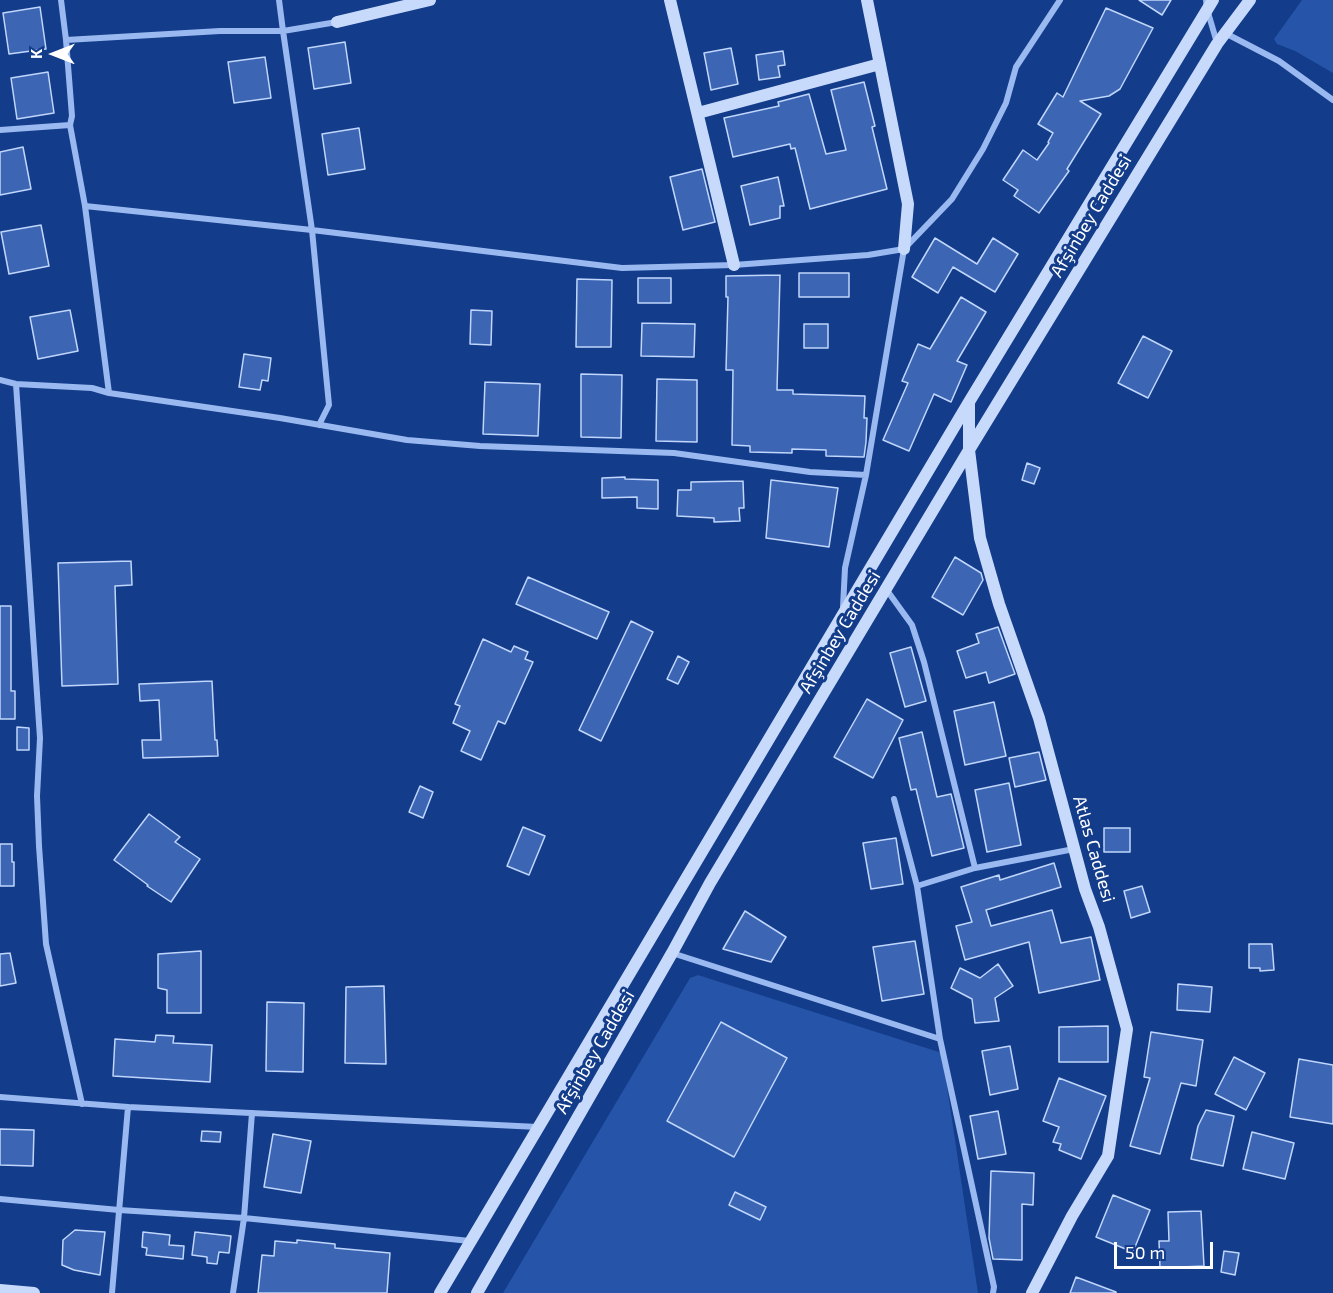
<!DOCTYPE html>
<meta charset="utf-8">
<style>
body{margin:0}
#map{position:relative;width:1333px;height:1293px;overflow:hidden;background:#133c8a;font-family:"Exo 2",sans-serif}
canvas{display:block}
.north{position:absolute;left:24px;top:24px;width:60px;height:60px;-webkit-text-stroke:4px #133c8a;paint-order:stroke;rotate:270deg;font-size:16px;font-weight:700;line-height:24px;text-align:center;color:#fff}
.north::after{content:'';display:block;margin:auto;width:21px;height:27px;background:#fff;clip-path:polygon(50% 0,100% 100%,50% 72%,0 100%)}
.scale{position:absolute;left:1114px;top:1242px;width:99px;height:27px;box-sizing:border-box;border:3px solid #fff;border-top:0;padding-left:8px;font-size:18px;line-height:21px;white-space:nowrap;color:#fff;-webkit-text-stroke:4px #133c8a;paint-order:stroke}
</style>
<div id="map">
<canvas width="1333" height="1293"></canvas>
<div class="north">K</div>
<div class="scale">50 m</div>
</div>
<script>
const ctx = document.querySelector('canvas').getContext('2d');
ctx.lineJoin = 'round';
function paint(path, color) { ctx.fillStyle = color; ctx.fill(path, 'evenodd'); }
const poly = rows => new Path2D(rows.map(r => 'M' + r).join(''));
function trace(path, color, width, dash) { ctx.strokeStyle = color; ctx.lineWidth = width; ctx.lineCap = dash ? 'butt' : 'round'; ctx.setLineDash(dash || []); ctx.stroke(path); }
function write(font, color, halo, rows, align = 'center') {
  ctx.font = font + ' "Exo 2",sans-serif'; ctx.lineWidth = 6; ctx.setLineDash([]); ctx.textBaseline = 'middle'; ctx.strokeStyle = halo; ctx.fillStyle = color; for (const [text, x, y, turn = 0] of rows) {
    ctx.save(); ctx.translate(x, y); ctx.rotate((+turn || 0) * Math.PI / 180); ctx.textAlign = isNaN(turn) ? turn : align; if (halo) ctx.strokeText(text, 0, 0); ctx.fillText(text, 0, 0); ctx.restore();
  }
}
paint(poly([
 [1302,0,1333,0,1333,73,1295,51,1277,44,1274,39],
 [698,975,942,1053,978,1293,503,1293,690,978]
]), '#2554a9');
const building = poly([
 [1139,0,1171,0,1162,15,1139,0],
 [40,7,46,49,9,54,3,13,40,7],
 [1106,8,1153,28,1120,89,1109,96,1080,101,1101,114,1067,169,1069,171,1039,213,1014,196,1018,190,1003,180,1023,150,1037,160,1049,143,1048,142,1053,133,1038,124,1057,93,1063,97,1106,8],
 [345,42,351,83,314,89,308,48,345,42],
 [731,48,738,84,711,90,704,53,731,48],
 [783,51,785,65,778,66,780,77,759,80,756,55,783,51],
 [265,57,271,98,234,103,228,62,265,57],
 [48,72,54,113,17,119,11,78,48,72],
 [864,82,875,126,872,127,887,189,810,209,795,148,791,149,790,144,733,157,724,118,779,106,778,102,809,94,826,154,846,150,831,90,864,82],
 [359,128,365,169,328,175,322,134,359,128],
 [23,147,31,189,0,195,0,152,23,147],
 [702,169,715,222,683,230,670,177,702,169],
 [778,177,784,206,780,206,780,218,750,225,741,186,778,177],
 [41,225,49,266,9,274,1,232,41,225],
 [935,238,977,264,993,238,1018,254,995,292,953,267,938,293,912,277,935,238],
 [799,273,849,273,849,297,799,297,799,273],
 [780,275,777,390,793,390,793,394,865,396,864,418,867,418,866,442,864,457,826,456,826,450,792,449,792,453,750,452,750,446,732,445,733,370,726,370,728,297,726,297,726,276,780,275],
 [638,278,671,278,671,303,638,303,638,278],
 [577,279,612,280,611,347,576,347,577,279],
 [961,297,986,312,957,361,967,365,951,402,934,394,909,451,883,440,908,383,902,381,918,344,930,349,961,297],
 [70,310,78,351,38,359,30,317,70,310],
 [471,310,492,311,491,345,470,344,471,310],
 [642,323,695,324,694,357,641,356,642,323],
 [804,324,828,324,828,348,804,348,804,324],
 [1143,336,1172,351,1148,398,1118,383,1143,336],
 [244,354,271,358,268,381,262,380,260,390,239,387,244,354],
 [581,374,622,375,621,438,581,437,581,374],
 [657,379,697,380,697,442,656,441,657,379],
 [485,382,540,384,538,436,483,434,485,382],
 [1027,463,1040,468,1034,484,1022,480,1027,463],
 [625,477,625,479,658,480,658,509,637,508,637,497,602,498,602,478,625,477],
 [771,480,838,488,829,547,766,538,771,480],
 [743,481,744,508,739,508,740,521,714,522,714,518,677,516,678,490,691,490,691,482,743,481],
 [955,557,981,573,983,580,963,615,932,597,955,557],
 [131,561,132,585,115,586,118,684,62,686,58,563,131,561],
 [528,577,609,612,597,639,516,604,528,577],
 [0,606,11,606,11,691,15,691,15,719,0,719,0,606],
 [631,621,653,632,601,741,579,730,631,621],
 [998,627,1015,674,989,683,986,672,966,678,957,651,979,643,976,634,998,627],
 [483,639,511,652,514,646,528,652,525,659,533,662,505,724,498,721,481,760,461,751,470,731,453,723,460,706,455,704,483,639],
 [911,647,926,701,905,707,890,653,911,647],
 [678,656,689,662,678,684,667,679,678,656],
 [212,681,215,740,217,740,218,756,143,758,142,740,161,740,159,700,140,701,139,684,212,681],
 [867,699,903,720,873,778,834,757,867,699],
 [994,702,1006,756,965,765,954,711,994,702],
 [17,727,29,728,29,750,17,750,17,727],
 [922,732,937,797,951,794,964,848,932,856,916,789,911,790,899,738,922,732],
 [1039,752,1046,780,1015,787,1009,758,1039,752],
 [1009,783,1021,845,987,852,975,790,1009,783],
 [420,786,433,792,423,818,409,812,420,786],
 [149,814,180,837,175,842,200,859,171,902,147,886,148,885,114,860,149,814],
 [523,827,545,836,529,875,507,866,523,827],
 [1104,828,1130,828,1130,852,1104,852,1104,828],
 [896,838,903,884,871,889,863,843,896,838],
 [0,844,12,844,12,862,14,862,14,886,0,886,0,844],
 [1054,863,1061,887,986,910,991,926,1052,910,1061,943,1091,937,1100,980,1039,993,1029,942,965,960,956,926,972,922,961,887,999,875,1000,880,1054,863],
 [1142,886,1150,912,1131,918,1124,891,1142,886],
 [745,911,786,937,771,962,723,949,745,911],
 [915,941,924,994,882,1001,873,947,915,941],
 [1249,944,1272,944,1274,970,1260,971,1260,968,1249,968,1249,944],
 [201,951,201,1013,167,1013,167,990,158,988,158,954,201,951],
 [10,953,16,983,0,986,0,954,10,953],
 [998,964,1013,986,995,998,999,1021,975,1023,972,999,951,988,960,968,980,978,998,964],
 [1178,984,1212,987,1210,1012,1177,1010,1178,984],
 [384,986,386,1064,345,1063,346,987,384,986],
 [267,1002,304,1003,303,1072,266,1071,267,1002],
 [721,1022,787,1058,734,1157,667,1121,721,1022],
 [1108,1026,1108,1062,1059,1062,1059,1027,1108,1026],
 [1151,1032,1203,1040,1196,1086,1181,1083,1160,1154,1130,1146,1150,1078,1144,1077,1151,1032],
 [156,1035,174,1036,173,1043,212,1045,210,1082,113,1076,115,1039,155,1042,156,1035],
 [1010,1046,1018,1089,990,1095,982,1051,1010,1046],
 [1234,1057,1265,1073,1246,1110,1215,1094,1234,1057],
 [1299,1059,1333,1065,1333,1124,1290,1117,1299,1059],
 [1059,1078,1106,1096,1081,1159,1059,1150,1061,1144,1053,1142,1059,1127,1043,1121,1059,1078],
 [1206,1110,1234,1116,1223,1166,1191,1159,1198,1126,1206,1110],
 [998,1111,1006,1154,978,1159,970,1116,998,1111],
 [0,1129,34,1130,33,1166,0,1165,0,1129],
 [202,1131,221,1132,220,1142,201,1141,202,1131],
 [1252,1132,1294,1143,1285,1179,1243,1169,1252,1132],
 [273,1134,311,1141,301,1193,264,1187,273,1134],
 [991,1171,1034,1173,1033,1205,1022,1204,1022,1260,993,1259,989,1238,991,1171],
 [735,1192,766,1207,760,1220,729,1205,735,1192],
 [1113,1195,1150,1210,1133,1252,1096,1237,1113,1195],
 [1201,1211,1204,1266,1160,1268,1159,1241,1169,1241,1168,1212,1201,1211],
 [75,1230,105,1232,100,1275,74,1270,62,1265,63,1240,75,1230],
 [143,1232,170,1235,169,1245,184,1246,183,1259,146,1255,147,1248,142,1247,143,1232],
 [195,1232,231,1236,229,1253,219,1252,217,1264,207,1263,207,1257,192,1255,195,1232],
 [297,1240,335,1244,335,1248,390,1253,387,1293,258,1293,262,1255,274,1256,275,1241,297,1243,297,1240],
 [1224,1251,1239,1253,1235,1275,1221,1272,1224,1251],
 [1076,1277,1116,1292,1116,1293,1070,1293,1076,1277]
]);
paint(building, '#3c66b3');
trace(building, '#c0d6fc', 1.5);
trace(poly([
 [61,0,66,40,72,116,70,125,85,206,109,393],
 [279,0,283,31,312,230,329,405,319,425],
 [1206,0,1207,9,1217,43],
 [1225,33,1279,61,1333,100],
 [66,40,220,31,283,31,337,22],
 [0,130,70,125],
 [85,206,312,230,622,268,734,265,868,255,904,249],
 [0,380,16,384,92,388,109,393,280,418,407,440,480,446,674,453,810,472,866,475,845,568,843,607],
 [16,384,40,738,37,796,39,846,46,944,82,1104],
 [866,475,904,249,952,199,983,149,1006,103,1016,67,1060,0],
 [886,589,912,625,924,662,975,868],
 [894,799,917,886,940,1039,994,1287,993,1293],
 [917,886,975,868,1074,849],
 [672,953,940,1039],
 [0,1097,128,1107,538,1127],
 [0,1199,119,1210,244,1218,470,1241],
 [112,1293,128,1107],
 [233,1293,244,1218,252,1113]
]), '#9ab9f0', 6);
trace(poly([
 [670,0,734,265],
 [867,0,908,204,904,249],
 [337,22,430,0],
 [698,113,880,64],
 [969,402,969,450,980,538,999,604,1039,718,1085,889,1099,927,1127,1029,1108,1156,1072,1216,1032,1293],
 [0,1290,34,1293],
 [440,1293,969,402,1213,0],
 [477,1293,672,953,710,883,969,450,1217,44,1250,0]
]), '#c8dafb', 12);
write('18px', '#fff', '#133c8a', [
 ["Afşinbey Caddesi",1091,216,-59],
 ["Afşinbey Caddesi",840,632,-59],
 ["Atlas Caddesi",1094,849,74],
 ["Afşinbey Caddesi",595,1052,-60]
]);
</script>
